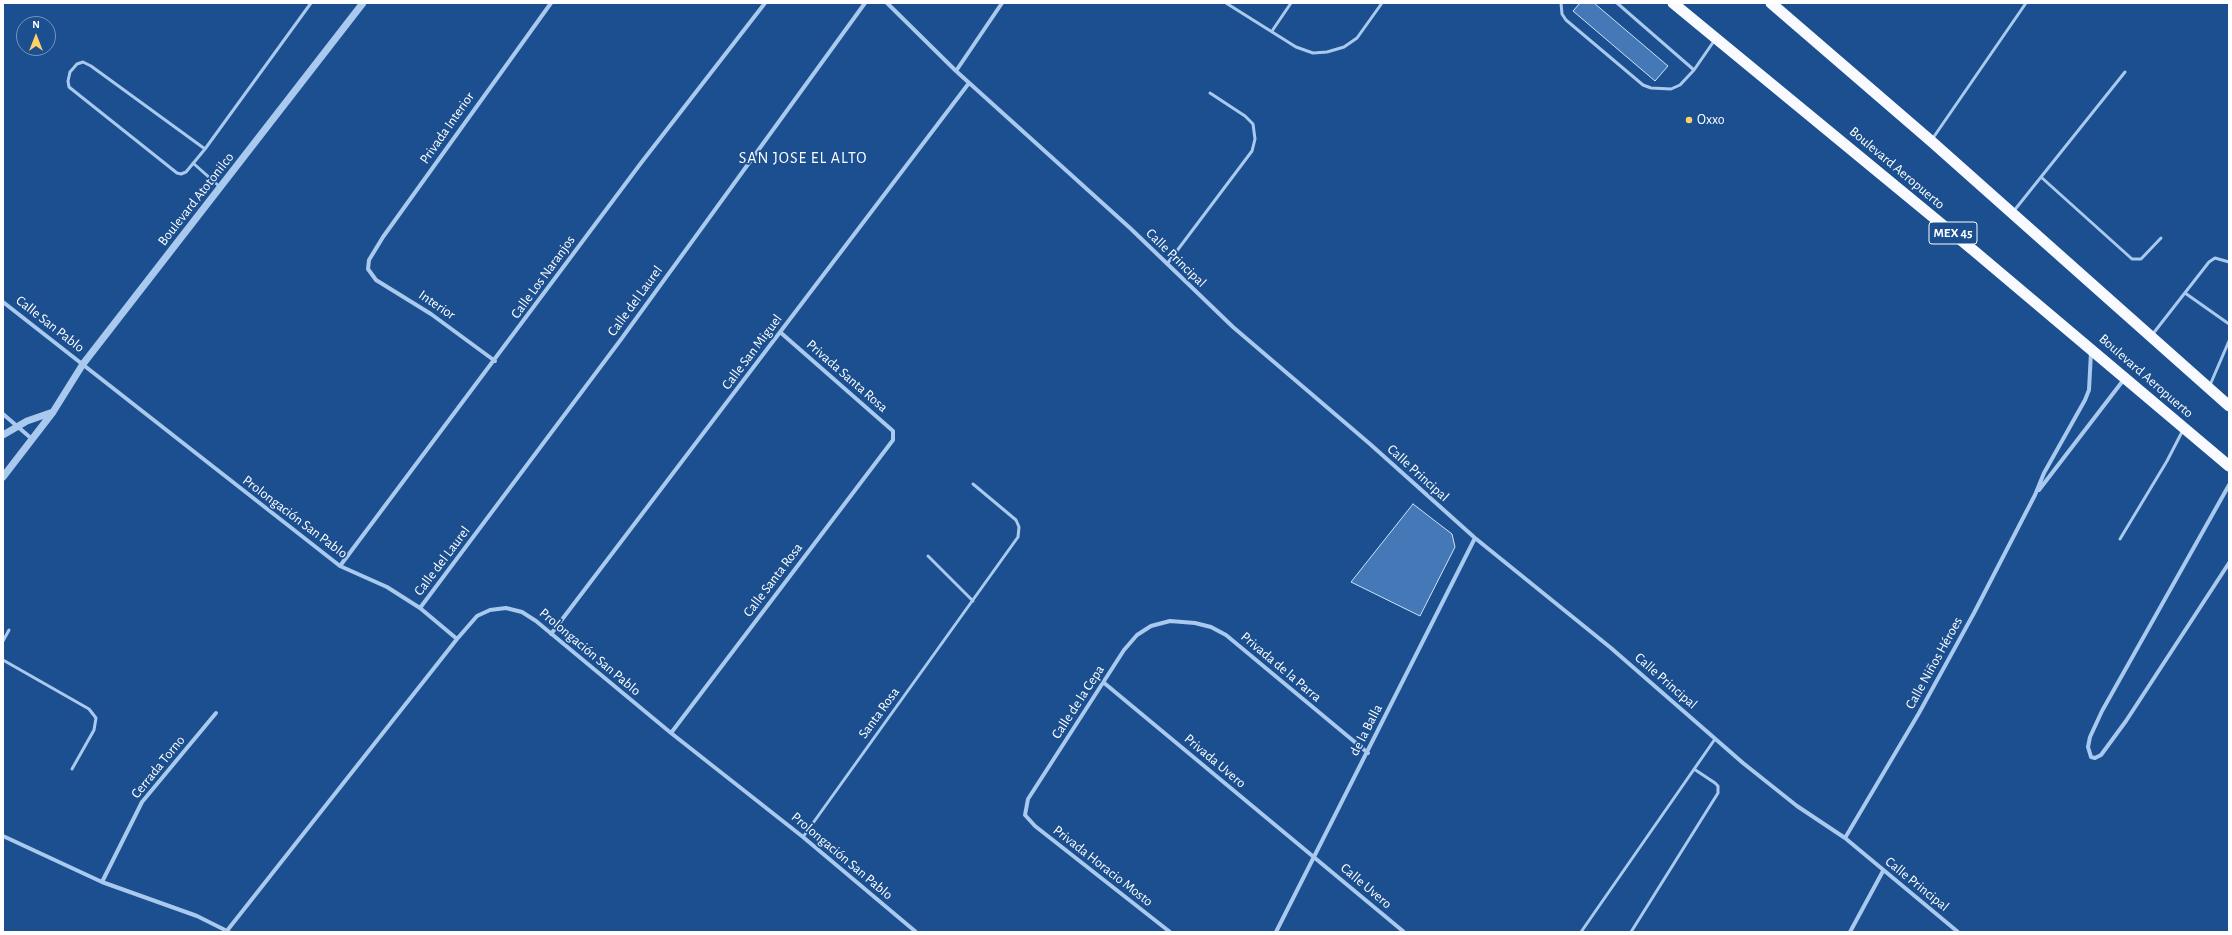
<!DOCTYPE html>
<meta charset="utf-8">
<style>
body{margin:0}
#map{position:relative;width:2232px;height:935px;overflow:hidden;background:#1b4f8f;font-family:"Alegreya Sans",sans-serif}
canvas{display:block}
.frame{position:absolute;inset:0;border:4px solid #fff;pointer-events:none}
.north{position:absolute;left:16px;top:16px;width:40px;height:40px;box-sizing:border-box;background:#1b4f8f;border:1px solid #7695bc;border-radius:50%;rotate:0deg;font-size:11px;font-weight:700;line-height:16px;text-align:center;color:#fff}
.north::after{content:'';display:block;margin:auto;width:14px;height:18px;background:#ffd166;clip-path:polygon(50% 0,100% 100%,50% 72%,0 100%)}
</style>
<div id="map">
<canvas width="2232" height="935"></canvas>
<div class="frame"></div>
<div class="north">N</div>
</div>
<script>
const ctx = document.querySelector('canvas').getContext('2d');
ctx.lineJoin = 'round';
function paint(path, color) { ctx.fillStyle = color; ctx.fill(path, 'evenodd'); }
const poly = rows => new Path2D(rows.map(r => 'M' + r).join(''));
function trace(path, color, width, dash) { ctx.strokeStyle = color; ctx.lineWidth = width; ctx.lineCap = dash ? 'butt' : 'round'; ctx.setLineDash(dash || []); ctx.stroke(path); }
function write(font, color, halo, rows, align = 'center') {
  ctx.font = font + ' "Alegreya Sans",sans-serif'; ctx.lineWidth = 3.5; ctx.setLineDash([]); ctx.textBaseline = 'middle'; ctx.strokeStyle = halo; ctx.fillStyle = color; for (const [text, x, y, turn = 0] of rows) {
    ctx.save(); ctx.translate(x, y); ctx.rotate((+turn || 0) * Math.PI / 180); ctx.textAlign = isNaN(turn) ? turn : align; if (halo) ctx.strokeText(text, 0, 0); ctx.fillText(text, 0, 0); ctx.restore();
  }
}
const building = poly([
 [1580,3,1594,3,1668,66,1655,81,1573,11,1580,3],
 [1413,504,1452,534,1455,547,1420,616,1351,582,1413,504]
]);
paint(building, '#4478b7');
trace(building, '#cfe3fa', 1);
trace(poly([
 [1226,3,1296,47,1313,53,1327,52,1344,47,1357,38,1382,3],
 [1561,3,1562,14,1566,20,1643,85,1651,88,1671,89,1680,85,1694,70,1714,41],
 [1617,3,1694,70],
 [1272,31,1291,3],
 [1933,138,2026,3],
 [205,149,91,66,83,62,77,64,70,72,68,81,69,87,177,173,181,174,186,172,205,149,311,3],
 [193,163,220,187],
 [2041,177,2132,259,2141,259,2161,238],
 [2013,212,2125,72],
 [1167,264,1252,151,1255,139,1253,124,1245,116,1210,93],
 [2185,293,2229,324],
 [2152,335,2209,262,2215,258,2229,262],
 [2210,385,2229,341],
 [2120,539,2167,461,2183,430],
 [928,556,973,601],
 [3,641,9,630],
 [3,660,89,709,96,718,94,730,72,769],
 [803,837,1018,537,1019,527,1016,520,973,484],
 [1581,932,1715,739],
 [1631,932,1718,793,1718,786,1715,783,1694,769]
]), '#a9c9ee', 3);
trace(poly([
 [887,3,956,71,1130,228,1233,327,1370,444,1475,538,1611,648,1743,763,1797,806,1845,838,1958,932],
 [956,71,1002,3],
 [3,302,340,566,387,587,420,608,457,639,477,616,490,610,506,608,522,612,536,621,671,733,803,837,916,932],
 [495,361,431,314,376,280,368,269,369,260,383,237,551,3],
 [3,414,32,439],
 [2229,485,2102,711,2090,737,2088,747,2091,757,2095,758,2101,755,2126,721,2229,563],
 [2039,490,2125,378],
 [340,566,641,163,765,3],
 [420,608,622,338,865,3],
 [551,634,969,83],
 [1103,682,1404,932],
 [671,733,893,440,893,431,780,332],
 [3,836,102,882,197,916,229,932],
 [1845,838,1919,713,1974,613,2035,495,2044,473,2085,400,2089,390,2091,352],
 [102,882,142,802,216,713],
 [226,932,457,639],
 [1170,932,1035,826,1025,815,1028,799,1124,650,1137,635,1151,626,1170,621,1195,623,1211,627,1226,635,1368,753],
 [1276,932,1475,538],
 [1850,932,1883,871]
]), '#a9c9ee', 4);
trace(poly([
 [3,435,27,421,53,412],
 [3,477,53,412,83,364,363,3]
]), '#a9c9ee', 7);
trace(poly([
 [1673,3,1973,250,2229,466],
 [1771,3,1931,141,2229,406]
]), '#f8faff', 11);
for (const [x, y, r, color] of [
 [1689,120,4,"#ffd166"]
]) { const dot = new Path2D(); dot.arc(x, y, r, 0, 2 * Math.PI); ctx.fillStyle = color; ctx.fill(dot); trace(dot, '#1b4f8f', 1.5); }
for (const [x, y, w] of [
 [1953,233,48]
]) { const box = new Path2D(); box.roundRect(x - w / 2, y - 11, w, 22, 3); ctx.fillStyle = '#1b4f8f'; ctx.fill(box); trace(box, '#fff', 1); }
write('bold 13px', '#fff', null, [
 ["MEX 45",1953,233]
]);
write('14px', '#fff', '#1b4f8f', [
 ["Oxxo",1697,120]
], 'left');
write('14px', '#fff', '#1b4f8f', [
 ["Privada Interior",447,128,-55],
 ["Boulevard Aeropuerto",1897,168,40],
 ["Boulevard Atotonilco",196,199,-52],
 ["Calle Principal",1176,258,44],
 ["Calle Los Naranjos",543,277,-54],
 ["Calle del Laurel",635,301,-54],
 ["Interior",437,305,34],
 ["Calle San Pablo",50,324,38],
 ["Calle San Miguel",752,352,-53],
 ["Privada Santa Rosa",847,376,41],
 ["Boulevard Aeropuerto",2146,376,41],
 ["Calle Principal",1418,473,42],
 ["Prolongación San Pablo",295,517,37],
 ["Calle del Laurel",442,561,-53],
 ["Calle Santa Rosa",773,580,-53],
 ["Prolongación San Pablo",590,652,40],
 ["Calle Niños Héroes",1934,663,-61],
 ["Privada de la Parra",1281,667,40],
 ["Calle Principal",1666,681,41],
 ["Calle de la Cepa",1078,702,-57],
 ["Santa Rosa",879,713,-54],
 ["de la Balla",1366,730,-63],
 ["Privada Uvero",1215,761,40],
 ["Cerrada Torno",158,767,-51],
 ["Prolongación San Pablo",842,856,40],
 ["Privada Horacio Mosto",1103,866,38],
 ["Calle Principal",1917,884,39],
 ["Calle Uvero",1366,886,40]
]);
ctx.letterSpacing = '1px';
write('16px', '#fff', '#1b4f8f', [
 ["SAN JOSE EL ALTO",803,158]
]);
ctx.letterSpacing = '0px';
</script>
